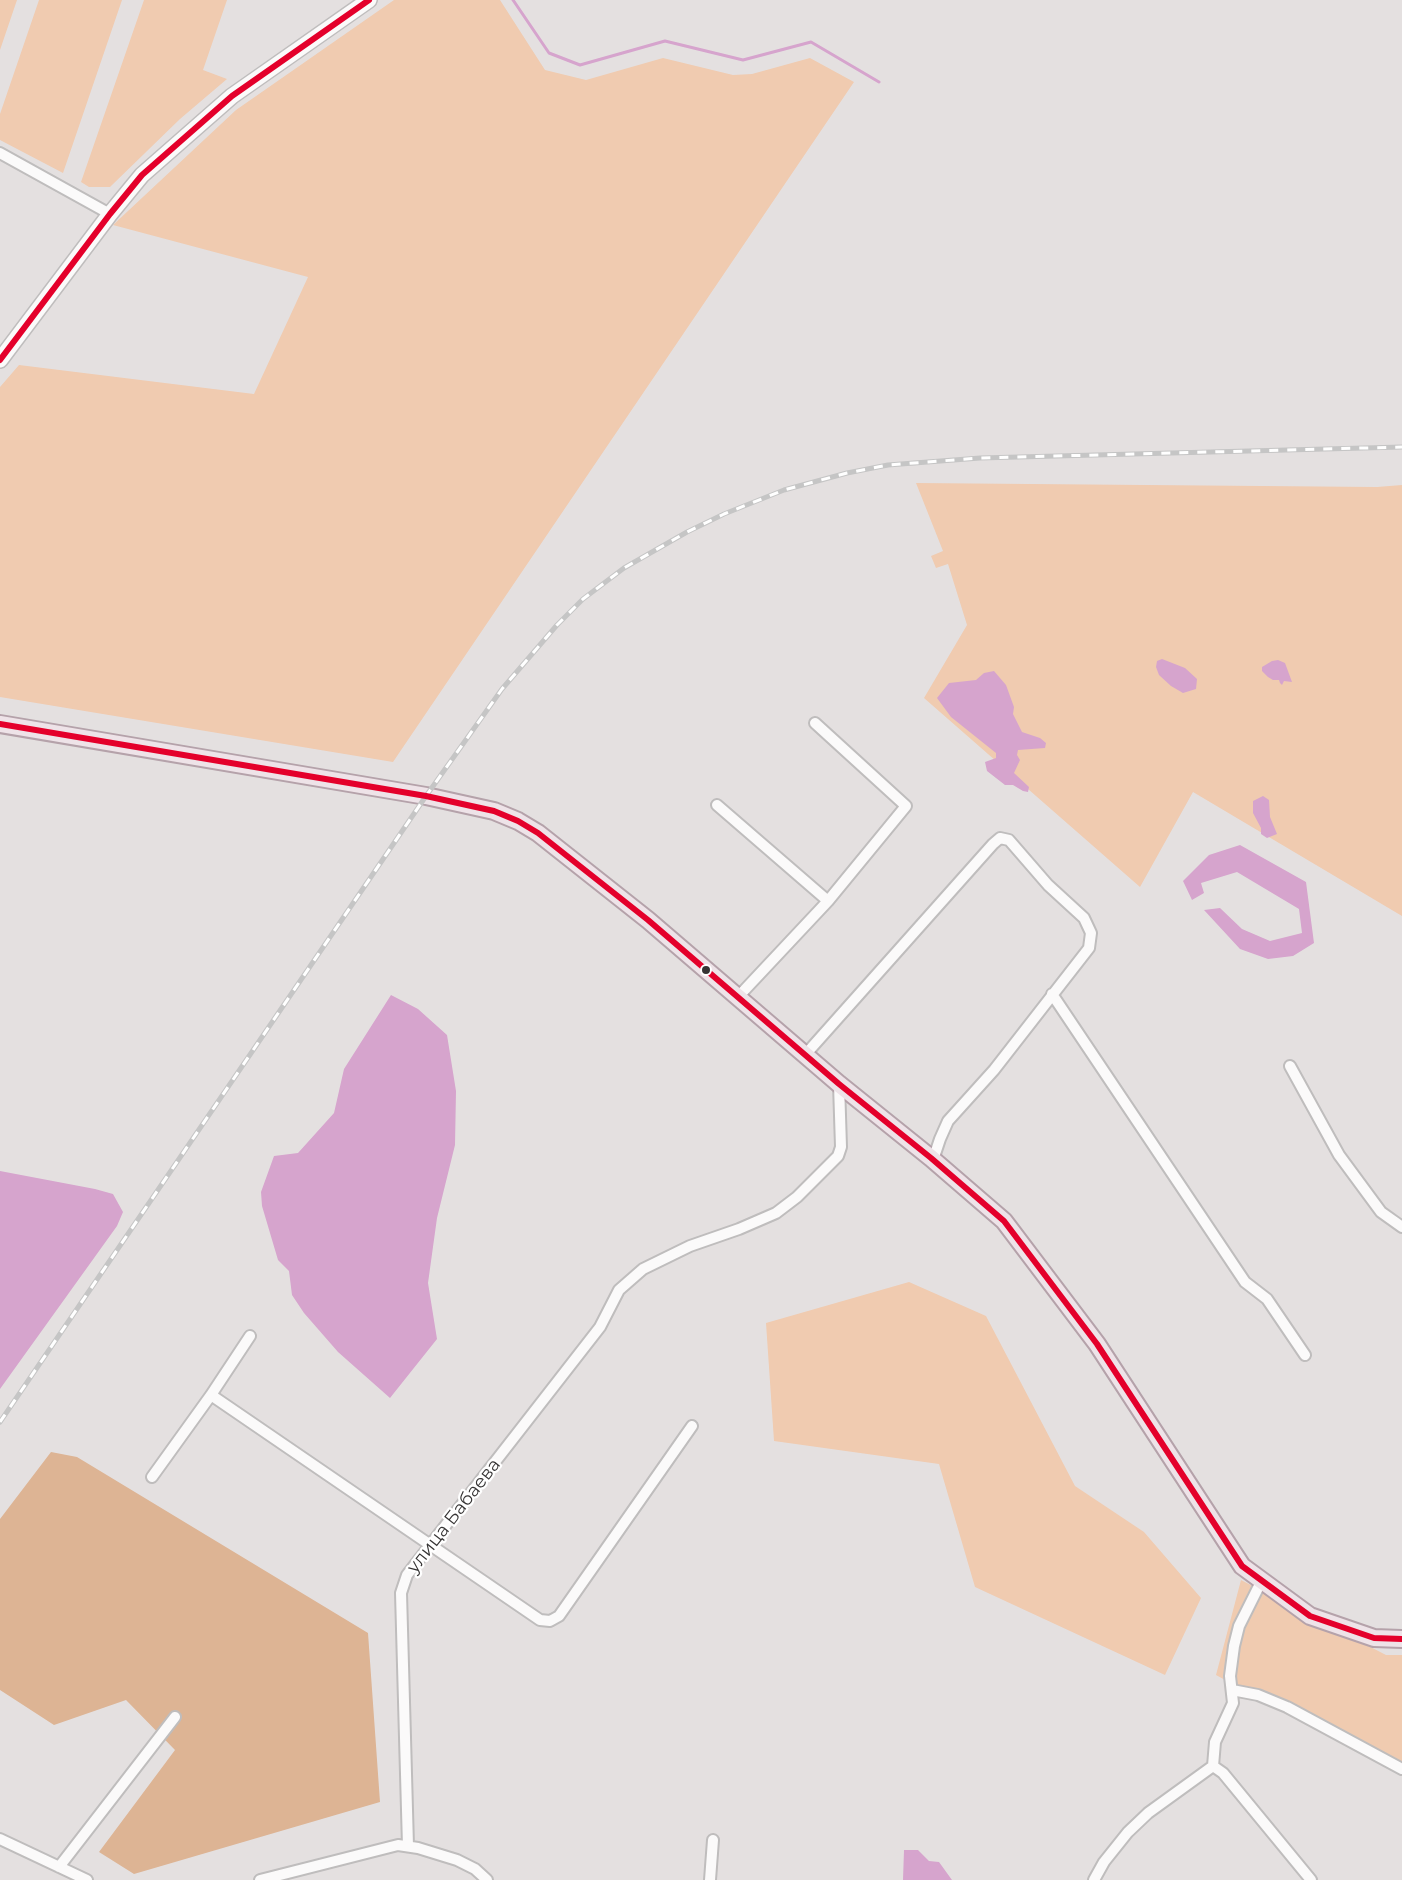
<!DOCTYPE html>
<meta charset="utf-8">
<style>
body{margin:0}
canvas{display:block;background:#e4e0e0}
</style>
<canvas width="1402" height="1880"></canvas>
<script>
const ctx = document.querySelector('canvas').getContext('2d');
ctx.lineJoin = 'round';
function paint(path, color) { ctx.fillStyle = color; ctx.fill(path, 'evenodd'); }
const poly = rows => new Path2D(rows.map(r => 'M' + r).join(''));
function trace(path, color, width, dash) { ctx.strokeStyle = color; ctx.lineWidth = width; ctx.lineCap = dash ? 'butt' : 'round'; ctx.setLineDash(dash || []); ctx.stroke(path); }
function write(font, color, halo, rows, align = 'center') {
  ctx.font = font + ' Montserrat,sans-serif'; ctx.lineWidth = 4.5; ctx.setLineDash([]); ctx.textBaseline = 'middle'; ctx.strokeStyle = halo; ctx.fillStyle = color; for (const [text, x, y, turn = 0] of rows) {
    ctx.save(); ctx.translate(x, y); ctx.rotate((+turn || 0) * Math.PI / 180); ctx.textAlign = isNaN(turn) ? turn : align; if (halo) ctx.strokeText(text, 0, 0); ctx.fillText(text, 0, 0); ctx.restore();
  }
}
paint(poly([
 [0,0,17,0,0,50],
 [39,0,122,0,63,173,0,140,0,114],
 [144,0,227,0,203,70,227,79,180,119,110,187,89,187,81,182],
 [394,0,500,0,545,70,586,80,663,58,733,75,752,74,810,58,854,82,393,762,0,697,0,387,19,365,254,394,308,277,113,225,236,110],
 [916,483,1377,487,1402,485,1402,916,1193,792,1140,887,924,698,967,625,948,564,936,568,931,556,943,551],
 [909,1282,986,1316,1075,1486,1144,1532,1201,1598,1165,1675,975,1587,939,1464,774,1441,766,1323],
 [1241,1580,1386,1655,1402,1655,1402,1776,1216,1675]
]), '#f0cbb0');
paint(poly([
 [51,1452,77,1457,368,1633,380,1802,134,1874,99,1852,175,1750,126,1700,54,1725,0,1690,0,1519]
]), '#ddb494');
paint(poly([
 [1162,659,1185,668,1197,679,1196,689,1183,693,1171,686,1159,675,1156,667,1157,661],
 [1278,660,1285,663,1292,682,1284,681,1282,685,1280,683,1279,680,1273,680,1268,677,1262,671,1262,667,1272,661],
 [994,671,1006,685,1014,707,1013,714,1022,732,1040,738,1046,743,1045,748,1018,750,1017,755,1020,760,1014,773,1029,787,1028,792,1023,791,1013,785,1005,785,987,771,985,762,996,758,996,753,951,717,937,698,949,683,976,680,984,673],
 [1263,796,1269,800,1270,817,1277,834,1267,838,1261,834,1261,828,1253,813,1253,801],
 [1240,845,1306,882,1314,943,1293,956,1268,959,1240,949,1204,910,1220,908,1242,929,1270,941,1302,933,1299,909,1237,872,1201,883,1204,893,1192,900,1183,881,1209,855],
 [391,995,418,1009,447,1035,456,1091,455,1145,437,1218,428,1283,437,1339,390,1398,338,1352,304,1313,292,1295,289,1271,278,1260,262,1206,261,1192,274,1156,298,1153,334,1113,344,1069],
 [0,1171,95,1189,113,1194,123,1212,117,1226,0,1389],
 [904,1850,918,1850,929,1861,939,1862,952,1880,903,1880]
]), '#d6a4cd');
trace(poly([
 [513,0,549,53,580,65,665,41,743,60,811,42,879,82]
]), '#d6a4cd', 3);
const street = poly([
 [0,153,110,214],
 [717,805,828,901],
 [1052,994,1245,1282,1267,1299,1305,1355],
 [737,998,828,901,906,806,815,723],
 [805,1055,993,844,1000,838,1009,840,1048,885,1084,918,1091,933,1089,948,994,1070,948,1121,940,1139,933,1160],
 [1290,1066,1339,1155,1381,1212,1402,1227],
 [211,1395,540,1620,550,1621,559,1616,692,1426],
 [152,1477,211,1395,250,1336],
 [1232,1690,1258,1695,1287,1707,1402,1769],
 [1213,1766,1215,1742,1233,1703,1230,1676,1234,1646,1239,1626,1262,1580],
 [1213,1766,1223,1773,1311,1880],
 [0,1839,87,1880],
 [408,1846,401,1593,407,1575,600,1327,619,1290,643,1269,690,1246,739,1229,776,1213,797,1197,838,1156,841,1147,839,1084],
 [59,1867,175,1717],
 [260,1880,398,1845,418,1848,457,1860,475,1869,487,1880],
 [710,1880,713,1840],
 [1094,1880,1104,1862,1128,1832,1148,1813,1213,1766]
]);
const secondary = poly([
 [0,360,110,214,142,175,232,96,369,0]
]);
const primary = poly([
 [0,724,426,796,494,811,518,821,538,833,648,920,839,1084,931,1158,1004,1221,1097,1344,1242,1566,1310,1616,1374,1638,1402,1639]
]);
trace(street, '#bfbdbd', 14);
trace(secondary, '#bfbdbd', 18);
trace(primary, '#b5a2aa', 20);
trace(street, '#fbfafa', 10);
trace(secondary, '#fbfafa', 15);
trace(primary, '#eee3e8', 16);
const rail = poly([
 [0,1422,426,796,502,689,557,625,583,599,624,568,687,532,724,514,784,490,847,473,888,465,980,458,1402,447]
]);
trace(rail, '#c5c5c5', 5);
trace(rail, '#fff', 3, [9]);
trace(poly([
 [0,360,110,214,142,175,232,96,369,0],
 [0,724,426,796,494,811,518,821,538,833,648,920,839,1084,931,1158,1004,1221,1097,1344,1242,1566,1310,1616,1374,1638,1402,1639]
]), '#e4002b', 6);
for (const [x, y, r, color] of [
 [706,970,5,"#363434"]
]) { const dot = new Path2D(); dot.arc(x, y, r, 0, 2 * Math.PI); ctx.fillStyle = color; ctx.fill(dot); trace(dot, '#fff', 2); }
write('18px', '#363434', '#fff', [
 ["улица Бабаева",454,1516,-52]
]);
</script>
